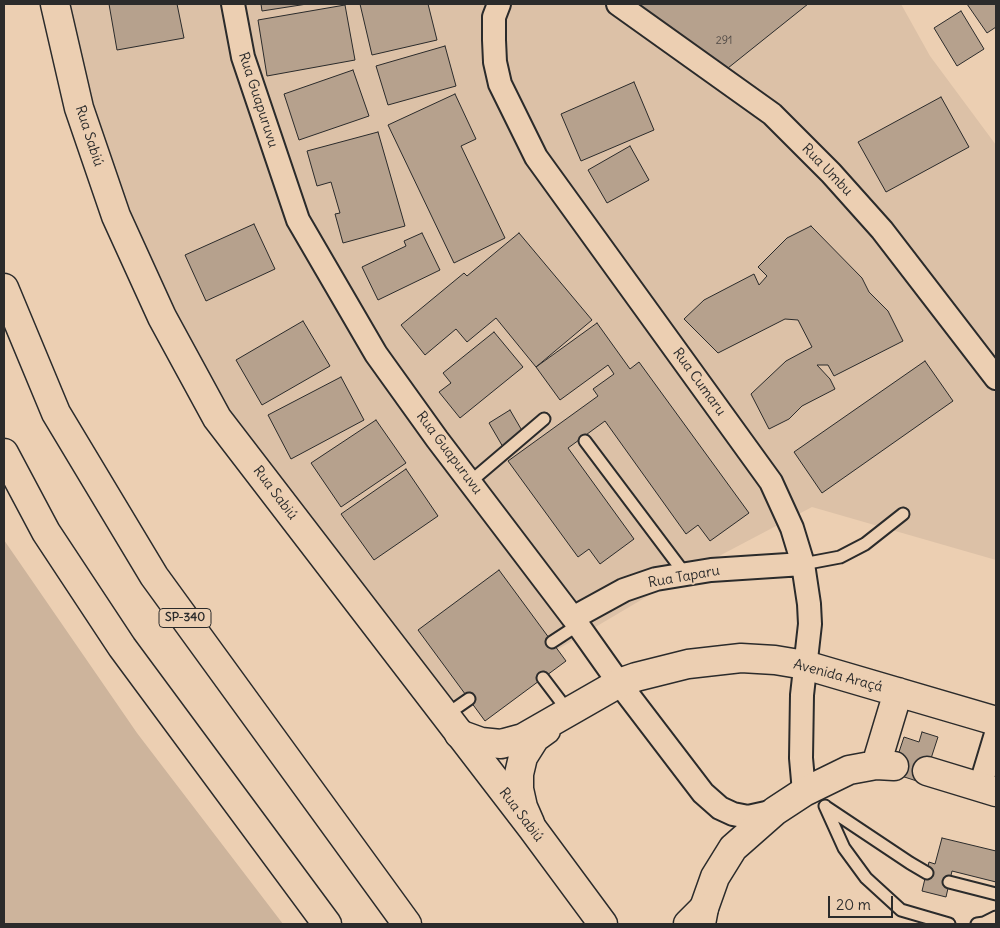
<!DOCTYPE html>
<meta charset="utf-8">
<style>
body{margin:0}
#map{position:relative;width:1000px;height:928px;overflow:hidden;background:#eccfb2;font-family:Delius,sans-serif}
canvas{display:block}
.frame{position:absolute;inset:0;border:5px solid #2b2b2b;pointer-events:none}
.scale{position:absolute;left:828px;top:896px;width:65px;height:22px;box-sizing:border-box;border:2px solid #2b2b2b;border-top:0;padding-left:6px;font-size:15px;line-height:18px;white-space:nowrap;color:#2b2b2b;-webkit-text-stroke:4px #eccfb2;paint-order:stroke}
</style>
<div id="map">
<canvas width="1000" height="928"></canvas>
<div class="frame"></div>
<div class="scale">20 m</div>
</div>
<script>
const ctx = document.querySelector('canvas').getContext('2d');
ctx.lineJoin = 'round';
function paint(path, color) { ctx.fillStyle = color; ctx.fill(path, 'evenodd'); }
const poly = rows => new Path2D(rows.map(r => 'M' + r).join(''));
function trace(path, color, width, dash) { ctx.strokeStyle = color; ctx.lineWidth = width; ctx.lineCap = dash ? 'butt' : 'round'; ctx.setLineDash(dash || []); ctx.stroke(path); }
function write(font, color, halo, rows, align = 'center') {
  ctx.font = font + ' Delius,sans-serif'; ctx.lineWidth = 4; ctx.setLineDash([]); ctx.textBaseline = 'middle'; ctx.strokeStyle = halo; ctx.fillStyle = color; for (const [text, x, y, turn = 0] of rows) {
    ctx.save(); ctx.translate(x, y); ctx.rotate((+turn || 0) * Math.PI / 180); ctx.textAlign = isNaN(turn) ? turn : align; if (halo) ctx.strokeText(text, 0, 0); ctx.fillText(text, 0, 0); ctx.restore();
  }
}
paint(poly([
 [59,4,901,4,930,56,996,145,996,560,812,507,685,574,445,716,189,365,79,108]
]), '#dcc1a7');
paint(poly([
 [4,540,137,733,283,924,4,924]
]), '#cdb49c');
const building = poly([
 [109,4,177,4,184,38,117,50,109,4],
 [261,4,307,4,262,11,261,4],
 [360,4,428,4,437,40,372,55,360,4],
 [623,4,808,4,723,72,623,4],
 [967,4,996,4,996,27,987,33,967,4],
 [345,5,355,60,267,76,258,20,345,5],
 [961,11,984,49,957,66,934,28,961,11],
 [445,46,456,86,388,105,376,66,445,46],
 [353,70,369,116,299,140,284,94,353,70],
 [634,82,654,130,581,161,561,114,634,82],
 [455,94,476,139,461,146,505,238,454,263,388,125,455,94],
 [941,97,969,147,886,192,858,142,941,97],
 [378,132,405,226,343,243,335,214,340,213,331,182,317,186,307,151,378,132],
 [630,146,649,180,607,203,588,170,630,146],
 [254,224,275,269,206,301,185,255,254,224],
 [811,226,862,278,869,292,888,311,903,341,834,376,828,365,817,365,830,379,835,389,802,406,789,419,769,429,751,394,786,361,812,347,798,320,785,319,718,353,684,319,704,300,754,274,759,285,767,276,758,267,787,238,811,226],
 [422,233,440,270,378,300,362,267,406,246,404,241,422,233],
 [519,233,592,320,536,367,496,318,467,342,456,329,425,355,401,325,464,273,467,276,519,233],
 [303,321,330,366,262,405,236,360,303,321],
 [597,323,630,369,639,362,749,513,710,541,698,525,686,534,605,421,568,448,634,539,600,564,589,549,578,557,508,461,598,396,593,389,614,374,608,365,560,400,536,367,597,323],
 [494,332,523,367,460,418,439,392,451,383,443,373,494,332],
 [925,361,953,401,822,493,794,452,925,361],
 [341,377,364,420,291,459,268,415,341,377],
 [510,410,524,434,503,447,489,423,510,410],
 [376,420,406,463,341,507,311,463,376,420],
 [406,469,438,516,374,560,341,514,406,469],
 [499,570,566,661,485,721,418,630,499,570],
 [922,732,938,737,923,783,892,773,904,737,919,742,922,732],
 [942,838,996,851,996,882,952,871,946,897,922,891,929,862,935,864,942,838]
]);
paint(building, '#b6a18d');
trace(building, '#2b2b2b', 1);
const service = poly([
 [585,441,685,574],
 [470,482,544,419],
 [803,564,840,557,865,544,903,514],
 [552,642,578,625],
 [543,678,568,711],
 [446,715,469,699],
 [825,806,844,848,866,878,901,910,949,924],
 [826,807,910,863,927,873],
 [949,882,996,894],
 [977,924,984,923,996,917]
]);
const minor = poly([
 [233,4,243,57,298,220,376,354,437,439,573,618,619,683,703,793,720,808,733,814,748,817,775,811],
 [499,4,494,17,494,40,495,62,500,84,536,157,771,482,792,528,803,564,809,604,810,624,802,695,801,758,804,792],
 [618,4,772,114,831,173,882,230,996,378],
 [573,618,624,590,656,579,711,570,803,564],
 [980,787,996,734]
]);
const tertiary = poly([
 [459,734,481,742,501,744,523,738,619,683,636,677,688,664,741,658,775,660,805,665,996,721],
 [876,765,898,692],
 [927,771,996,792],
 [530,823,523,807,519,789,519,774,523,757,535,738,546,730],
 [701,924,704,908,715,877,733,848,775,811,804,792,849,770,876,765,894,766]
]);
const secondary = poly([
 [55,4,79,108,116,216,162,317,217,418,532,828,603,924],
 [688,924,704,908]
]);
const motorway = poly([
 [4,288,56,413,154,576,407,924],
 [4,453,46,532,122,647,327,924]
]);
trace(service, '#2b2b2b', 15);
trace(minor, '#2b2b2b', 26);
trace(tertiary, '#2b2b2b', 31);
trace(secondary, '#2b2b2b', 31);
trace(motorway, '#2b2b2b', 31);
trace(service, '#eccfb2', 11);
trace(minor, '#eccfb2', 22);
trace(tertiary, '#eccfb2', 28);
trace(secondary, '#eccfb2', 28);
trace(motorway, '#eccfb2', 28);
write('11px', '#4e4844', null, [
 ["291",724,41]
]);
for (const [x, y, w] of [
 [185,618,52]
]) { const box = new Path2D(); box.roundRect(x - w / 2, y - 9.5, w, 19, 4); ctx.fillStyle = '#eccfb2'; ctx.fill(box); trace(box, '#2b2b2b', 1); }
write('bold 12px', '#2b2b2b', null, [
 ["SP-340",185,618]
]);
write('14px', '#2b2b2b', '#eccfb2', [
 ["Rua Guapuruvu",258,100,72],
 ["Rua Sabiú",89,136,72],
 ["Rua Umbu",827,170,46],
 ["Rua Cumaru",699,382,54],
 ["Rua Guapuruvu",449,453,53],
 ["Rua Sabiú",275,493,53],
 ["Rua Taparu",684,577,-10],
 ["Avenida Araçá",838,676,15],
 ["Rua Sabiú",521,815,53]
]);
</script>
